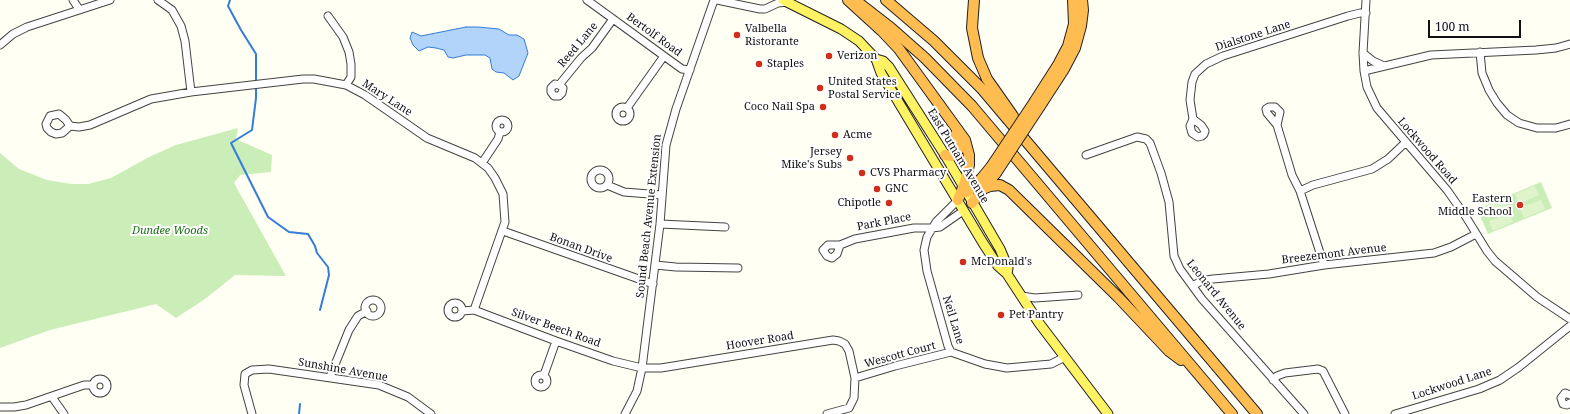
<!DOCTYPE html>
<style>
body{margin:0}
#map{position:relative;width:1570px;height:414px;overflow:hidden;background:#fffff3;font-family:"Noto Serif",serif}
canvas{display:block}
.scale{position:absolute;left:1428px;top:20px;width:93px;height:18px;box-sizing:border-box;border:2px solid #101010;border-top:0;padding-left:5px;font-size:12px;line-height:14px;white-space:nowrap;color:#101010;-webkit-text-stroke:3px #fff;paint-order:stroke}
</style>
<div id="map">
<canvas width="1570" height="414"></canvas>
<div class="scale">100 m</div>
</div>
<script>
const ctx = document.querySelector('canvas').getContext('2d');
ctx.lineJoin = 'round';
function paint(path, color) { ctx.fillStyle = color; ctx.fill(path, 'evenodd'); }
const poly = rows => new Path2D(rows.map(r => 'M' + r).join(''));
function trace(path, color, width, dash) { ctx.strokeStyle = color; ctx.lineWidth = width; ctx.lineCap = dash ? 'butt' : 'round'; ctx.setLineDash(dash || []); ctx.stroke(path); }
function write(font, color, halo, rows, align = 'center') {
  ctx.font = font + ' "Noto Serif",serif'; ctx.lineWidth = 4; ctx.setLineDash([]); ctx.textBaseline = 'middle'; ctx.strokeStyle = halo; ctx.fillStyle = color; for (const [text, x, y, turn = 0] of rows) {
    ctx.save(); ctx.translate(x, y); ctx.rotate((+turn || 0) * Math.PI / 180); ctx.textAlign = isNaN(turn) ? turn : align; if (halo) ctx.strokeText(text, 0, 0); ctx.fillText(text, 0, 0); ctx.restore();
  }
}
paint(poly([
 [238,128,236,139,272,155,271,172,240,175,234,183,286,276,235,275,205,299,176,318,156,304,50,330,0,348,0,153,19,169,47,180,71,184,88,184,111,178,149,157,176,145],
 [1541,182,1552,208,1488,234,1477,209]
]), '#cbeeb8');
paint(poly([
 [1535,186,1539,195,1519,204,1515,194],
 [1504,199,1508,208,1487,217,1483,207],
 [1541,200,1545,209,1524,218,1520,208],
 [1509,213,1513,222,1493,231,1489,221]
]), '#dff4cb');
const water = poly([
 [466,27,478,27,499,29,509,35,517,35,524,39,528,53,519,76,513,80,504,73,496,72,492,69,490,58,485,55,466,55,453,58,448,57,444,50,436,48,428,47,419,51,413,45,410,38,412,32,421,36,466,27]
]);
paint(water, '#b2d4fb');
trace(water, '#337cd9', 1);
trace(poly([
 [230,0,228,6,241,30,256,54,256,82],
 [256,87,256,98,252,130,231,143,268,217,289,232,308,234,315,246,317,253,328,267,329,275,320,310],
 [299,414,300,404]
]), '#337cd9', 2);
const minor = poly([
 [73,0,79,9],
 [158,0,172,10,181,26,185,41,191,92],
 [587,0,664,56,682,69,690,70],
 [717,0,760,9,765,9,778,3,788,2],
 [1366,0,1363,53,1364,71,1367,87,1377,108,1447,190,1466,217,1487,251,1495,261,1537,297,1570,319],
 [328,16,343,37,349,52,351,64,351,77,346,85],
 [0,45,13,34,27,27,110,0],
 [1480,52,1482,73,1489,90,1497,103,1507,115,1519,123,1537,128,1556,128,1570,124],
 [1363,53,1373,61,1384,66],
 [1364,71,1431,55,1536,50,1556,48,1570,44],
 [559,85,563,88,562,93,559,96,554,96,551,92,551,88,555,84,559,85,581,58,592,48,613,19],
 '616 114a7 7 0 1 1 14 0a7 7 0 1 1-14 0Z',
 [627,108,664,56],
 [1193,119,1190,126,1192,133,1198,137,1202,136,1204,134,1205,131,1201,125,1193,119,1190,100,1192,82,1195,74,1206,64,1223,56,1348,16,1360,13,1366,13],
 '496 126a6 6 0 1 1 12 0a6 6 0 1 1-12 0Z',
 [1277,125,1280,112,1275,107,1269,107,1266,109,1267,113,1277,125,1292,175,1300,191,1324,265],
 [70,126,66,120,59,114,50,116,46,124,47,128,51,132,56,134,62,133,70,126,79,127,90,125,151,99,191,92,303,79,314,79,346,85,365,95,427,138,475,158,488,168,495,178,503,194,505,222,474,310],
 [1086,155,1137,137,1146,139,1150,143,1161,173,1169,202,1174,256,1180,269,1202,299,1304,414],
 [482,163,498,139,500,132],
 '591 179a9 9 0 1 1 18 0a9 9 0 1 1-18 0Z',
 [607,185,624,192,662,195],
 [1300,191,1313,185,1372,169,1388,159,1406,142],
 [958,200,936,222,927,237,924,250,927,271,948,346,951,352,985,364,1007,368,1051,364,1065,357],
 [660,224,725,227],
 [503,231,653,284],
 [840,245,828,245,823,250,827,256,832,258,837,254,840,245,855,239,914,228,932,228,940,227,963,211],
 [655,265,676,267,738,268],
 [1193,286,1201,281,1213,279,1269,274,1324,265,1434,253,1451,247,1476,234],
 [1021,296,1035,298,1078,295],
 '365 308a8 8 0 1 1 16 0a8 8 0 1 1-16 0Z',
 '448 310a7 7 0 1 1 14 0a7 7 0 1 1-14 0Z',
 [462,311,474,310,556,341,613,361,642,368,661,368,833,340,839,341,845,344,849,351,855,378,854,398,849,408,827,414],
 '535 381a6 6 0 1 1 12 0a6 6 0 1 1-12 0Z',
 [544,375,556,341],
 [330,377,349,330,358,316,367,311],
 [855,378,895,366,951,352],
 '93 386a7 7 0 1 1 14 0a7 7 0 1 1-14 0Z',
 [1273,380,1277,376,1285,373,1318,369,1323,371,1345,414],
 [1570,395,1565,393,1561,398,1563,404,1567,405,1570,403],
 [52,397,64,414],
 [0,407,14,407,26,405,84,385,93,385],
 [252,414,244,385,245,374,252,370,269,369,379,385,408,397,431,414],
 [625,414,637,391,642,368,660,224,666,145,676,109,714,0],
 [1395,414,1479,389,1500,380,1519,367,1570,326]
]);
const major = poly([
 [783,0,841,29,859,41,876,59,883,61,889,67,945,155,1000,249,1008,268,1007,274],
 [876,59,881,73,983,243,998,266,1007,274,1039,323,1108,414]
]);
const highway = poly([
 [848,0,882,31,899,49,965,140,969,155,969,165,965,182,958,200],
 [855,0,891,28,925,58,972,106,1232,414],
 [886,0,934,41,982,89,1257,414],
 [974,0,972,28,978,58,987,79,1013,116],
 [1035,101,1058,65,1068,46,1074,24,1073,0],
 [1040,106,1064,69,1075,48,1081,26,1083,10,1082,0],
 [945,155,952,156,959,149,960,143,956,134],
 [985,188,990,186,1000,185,1009,190,1118,297,1169,351,1181,360],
 [967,192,981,179,991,167],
 [972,203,996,173]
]);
trace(minor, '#434343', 9);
trace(major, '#212121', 11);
trace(highway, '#212121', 12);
trace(minor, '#fff', 7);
trace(major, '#fff263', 9);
trace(highway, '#ffbc51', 10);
const highwayBridge = poly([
 [991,167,1035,101],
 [996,173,1040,106]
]);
trace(highwayBridge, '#212121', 12, []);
trace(highwayBridge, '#ffbc51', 10);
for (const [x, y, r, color] of [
 [737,35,4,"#ce2e1a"],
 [829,56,4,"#ce2e1a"],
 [759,64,4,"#ce2e1a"],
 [820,88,4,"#ce2e1a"],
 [823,107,4,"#ce2e1a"],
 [835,135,4,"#ce2e1a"],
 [850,158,4,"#ce2e1a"],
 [862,173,4,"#ce2e1a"],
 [877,189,4,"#ce2e1a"],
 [889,203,4,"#ce2e1a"],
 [1520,205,4,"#ce2e1a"],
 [963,262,4,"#ce2e1a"],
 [1001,315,4,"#ce2e1a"]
]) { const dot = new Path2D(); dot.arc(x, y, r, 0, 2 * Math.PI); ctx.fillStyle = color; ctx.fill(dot); trace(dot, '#fff', 1.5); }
write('11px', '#101010', '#fff', [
 ["Valbella",745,29],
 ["Ristorante",745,42],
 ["Verizon",837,56],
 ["Staples",767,64],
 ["United States",828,82],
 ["Postal Service",828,95],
 ["Coco Nail Spa",815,107,"right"],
 ["Acme",843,135],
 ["Jersey",842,152,"right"],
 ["Mike's Subs",842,165,"right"],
 ["CVS Pharmacy",870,173],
 ["GNC",885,189],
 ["Eastern",1512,199,"right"],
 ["Middle School",1512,212,"right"],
 ["Chipotle",881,203,"right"],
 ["McDonald's",971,262],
 ["Pet Pantry",1009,315]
], 'left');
write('11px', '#101010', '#fff', [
 ["Bertolf Road",654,35,36],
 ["Dialstone Lane",1253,36,-18],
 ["Reed Lane",578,45,-50],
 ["Mary Lane",387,98,33],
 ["Lockwood Road",1427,151,49],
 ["East Putnam Avenue",958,156,59],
 ["Sound Beach Avenue Extension",649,216,-84],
 ["Park Place",884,222,-11],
 ["Bonan Drive",581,248,20],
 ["Breezemont Avenue",1334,254,-7],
 ["Leonard Avenue",1216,295,51],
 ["Neil Lane",953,320,73],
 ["Silver Beech Road",556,328,20],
 ["Hoover Road",760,341,-9],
 ["Wescott Court",900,355,-15],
 ["Sunshine Avenue",343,370,10],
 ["Lockwood Lane",1452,384,-18]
]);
write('italic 11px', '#1d6f19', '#fff', [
 ["Dundee Woods",170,231]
]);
</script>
